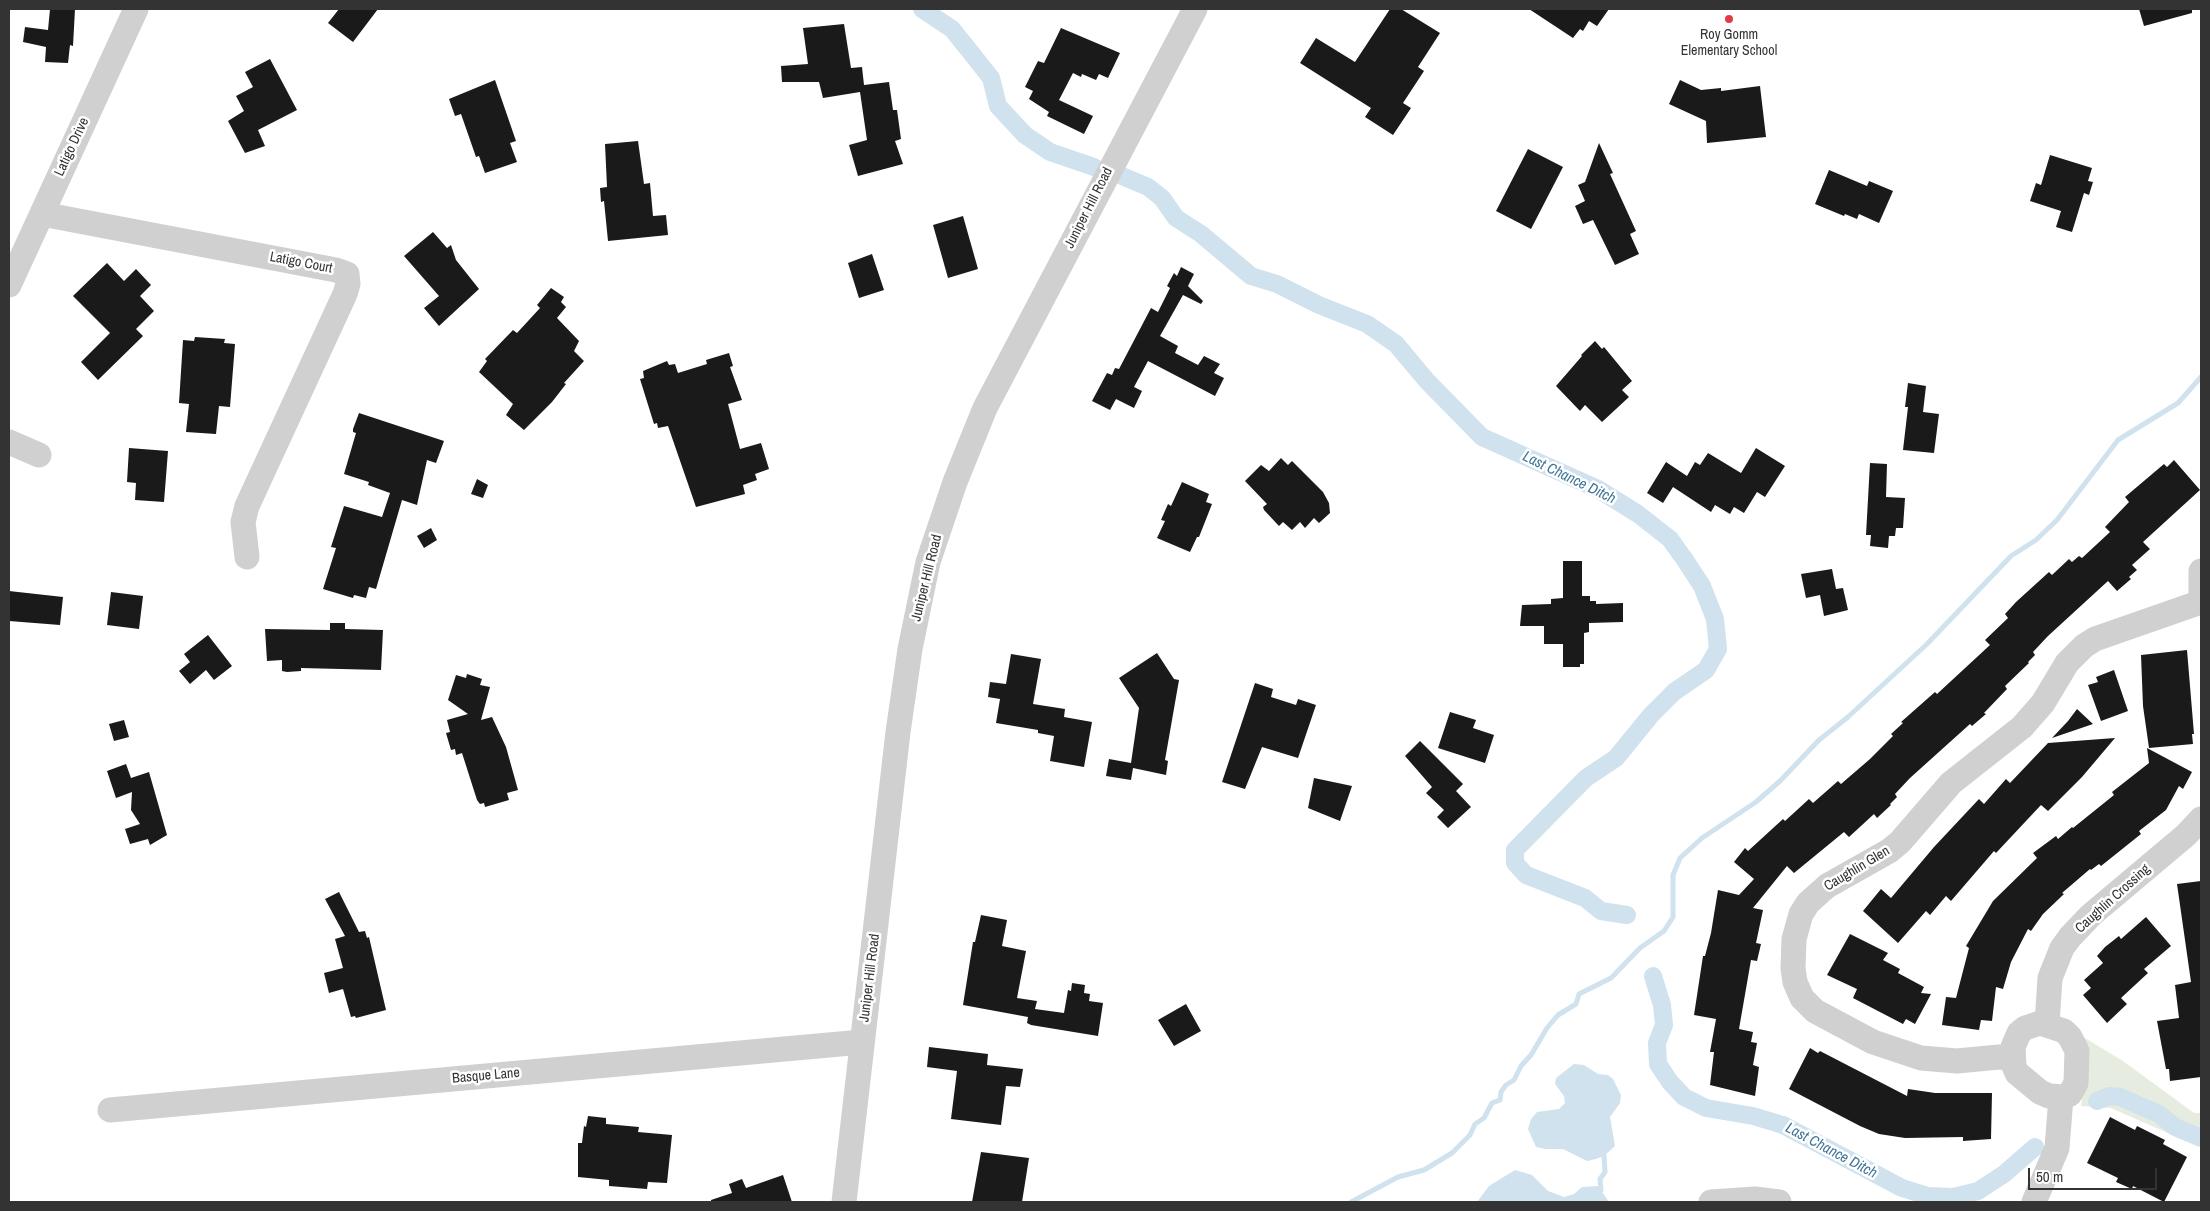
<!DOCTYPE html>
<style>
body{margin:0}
#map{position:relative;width:2210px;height:1211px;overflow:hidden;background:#fff;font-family:"Archivo Narrow",sans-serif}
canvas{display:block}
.frame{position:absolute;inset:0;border:10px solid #333;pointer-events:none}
.scale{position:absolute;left:2028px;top:1168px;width:129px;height:22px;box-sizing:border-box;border:2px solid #333;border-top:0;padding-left:6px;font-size:15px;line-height:18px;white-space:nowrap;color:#333;-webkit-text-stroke:4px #fff;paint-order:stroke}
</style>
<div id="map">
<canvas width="2210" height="1211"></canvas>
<div class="frame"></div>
<div class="scale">50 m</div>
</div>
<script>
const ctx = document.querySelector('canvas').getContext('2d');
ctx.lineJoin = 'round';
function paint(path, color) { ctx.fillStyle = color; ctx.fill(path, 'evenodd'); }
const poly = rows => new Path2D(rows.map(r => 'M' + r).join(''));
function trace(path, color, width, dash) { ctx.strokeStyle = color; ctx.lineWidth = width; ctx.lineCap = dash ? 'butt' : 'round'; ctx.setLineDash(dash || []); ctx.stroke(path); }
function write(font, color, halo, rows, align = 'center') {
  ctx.font = font + ' "Archivo Narrow",sans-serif'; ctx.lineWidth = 5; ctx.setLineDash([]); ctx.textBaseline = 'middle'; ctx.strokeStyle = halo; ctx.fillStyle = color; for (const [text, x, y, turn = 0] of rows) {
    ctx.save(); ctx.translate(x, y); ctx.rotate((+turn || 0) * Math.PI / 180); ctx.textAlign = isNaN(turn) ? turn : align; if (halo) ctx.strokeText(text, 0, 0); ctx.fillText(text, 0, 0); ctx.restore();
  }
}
paint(poly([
 [2080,1035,2123,1061,2194,1113,2201,1113,2201,1145,2188,1142,2111,1108,2081,1106,2084,1085]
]), '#e6ecdf');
paint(poly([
 [1574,1064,1584,1065,1598,1074,1608,1075,1613,1079,1621,1095,1620,1103,1610,1117,1615,1146,1604,1156,1596,1159,1587,1161,1563,1149,1546,1149,1536,1147,1528,1129,1531,1119,1537,1112,1559,1109,1565,1103,1564,1096,1555,1084,1556,1078],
 [1515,1170,1532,1175,1548,1191,1564,1197,1574,1194,1582,1187,1598,1186,1609,1202,1477,1202,1489,1186]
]), '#cfe2ee');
trace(poly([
 [1601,1190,1600,1179,1605,1172,1604,1156],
 [1351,1202,1398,1177,1424,1170,1452,1153,1470,1135,1475,1124,1484,1118,1492,1103,1500,1100,1501,1092,1506,1085,1514,1080,1521,1066,1531,1055,1547,1028,1558,1015,1576,1004,1579,994,1611,978,1640,948,1664,931,1673,917,1673,875,1680,858,1702,838,1756,802,1780,781,1819,740,1848,717,1927,644,2011,556,2036,540,2057,520,2118,440,2178,403,2201,377]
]), '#cfe2ee', 5);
trace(poly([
 [922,9,952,29,972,54,991,78,998,106,1025,135,1050,152,1094,167],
 [1122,176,1148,187,1162,198,1176,218,1201,234,1251,276,1277,284,1319,305,1367,324,1396,344,1427,381,1482,437,1598,489,1638,514,1670,539,1685,560,1702,586,1715,619,1718,649,1706,670,1674,692,1651,715,1616,758,1586,778,1515,850,1515,863,1526,875,1585,898,1601,911,1627,915],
 [1653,976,1662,1005,1664,1025,1657,1043,1658,1064,1670,1082,1684,1097,1706,1108,1753,1116,1783,1125,1902,1188,1928,1196,1953,1197,1978,1191,2004,1174,2035,1147],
 [2097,1101,2109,1096,2120,1097,2159,1114,2175,1127,2201,1138]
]), '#cfe2ee', 18);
paint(poly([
 [50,9,75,9,73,46,70,45,68,63,45,62,46,47,23,42,25,27,48,30],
 [339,9,378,9,353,42,328,23],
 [1390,9,1401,9,1440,33,1418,67,1424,71,1403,103,1411,108,1393,135,1365,117,1371,108,1300,63,1316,38,1355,62],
 [1529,9,1609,9,1597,26,1589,21,1583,31,1580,29,1573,38],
 [2139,9,2192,9,2192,13,2144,26],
 [844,24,851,68,862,67,864,85,889,82,893,110,897,110,901,139,895,141,903,164,858,176,849,145,867,140,860,92,823,98,819,82,782,82,781,66,808,64,803,28],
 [1061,28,1120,53,1108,78,1099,74,1096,80,1082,74,1081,77,1073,73,1059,100,1093,116,1084,134,1047,116,1049,112,1029,99,1033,91,1025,87,1038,61,1044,63],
 [270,59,297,110,258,130,265,146,245,153,228,121,244,111,236,96,253,87,245,72],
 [495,80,516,141,510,143,517,162,485,173,479,156,476,157,461,114,455,116,449,99],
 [1680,80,1701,90,1721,88,1721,91,1760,86,1766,137,1707,143,1706,121,1669,104],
 [638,141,644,184,650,183,653,216,666,215,668,235,608,241,604,201,601,202,600,188,607,187,605,144],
 [1599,143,1613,173,1610,174,1636,231,1630,234,1639,254,1615,265,1593,220,1583,224,1575,206,1585,201,1578,185,1585,182],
 [1528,149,1563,167,1531,229,1496,211],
 [2050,155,2092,168,2088,181,2093,182,2089,195,2084,193,2072,232,2056,227,2061,211,2030,201,2036,183,2041,185],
 [1829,170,1867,186,1869,181,1893,191,1879,223,1859,214,1857,219,1845,214,1844,216,1815,204],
 [963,216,978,269,948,278,933,225],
 [433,232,447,248,451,245,456,260,479,289,439,326,424,308,439,296,404,256],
 [872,254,884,290,859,298,848,263],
 [107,263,124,281,136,269,151,285,140,296,154,311,136,329,143,336,98,380,81,362,110,333,73,296],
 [1181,267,1194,274,1188,286,1203,301,1201,304,1183,295,1160,336,1178,346,1175,353,1198,365,1204,356,1220,364,1214,373,1224,378,1215,396,1148,361,1134,387,1142,391,1134,408,1116,399,1110,410,1092,401,1107,373,1112,375,1115,368,1119,369,1151,308,1158,312,1170,288,1167,286,1174,273,1177,276],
 [551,288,564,297,561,302,566,307,557,318,579,341,574,351,584,361,564,383,566,384,552,402,524,430,506,415,513,404,479,372,487,361,485,359,513,330,517,333,540,308,537,305],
 [195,337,225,339,224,343,235,344,230,407,219,406,216,434,186,432,189,404,179,403,183,340,194,341],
 [1595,341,1602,349,1604,347,1632,381,1622,390,1629,397,1602,422,1585,405,1580,411,1556,386,1582,356,1581,355],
 [729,353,733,366,730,367,742,400,728,404,740,449,761,443,769,469,755,474,757,480,743,485,745,494,696,507,668,426,658,428,657,423,654,424,640,379,644,378,643,371,667,361,669,365,675,364,678,373,707,364,706,360],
 [1908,383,1926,386,1923,412,1939,414,1934,453,1903,450,1908,407,1905,407],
 [359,413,444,441,436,463,427,460,417,505,402,500,376,589,369,587,366,598,354,595,353,598,323,589,336,548,331,547,344,506,382,517,390,493,368,485,369,482,344,474,356,433,353,432,353,429],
 [129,448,168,451,164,502,135,500,136,483,127,482],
 [1756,448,1785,466,1765,497,1757,492,1744,513,1734,507,1730,514,1715,505,1711,512,1673,487,1663,503,1647,493,1666,462,1687,476,1695,462,1700,465,1708,453,1741,473],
 [1281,458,1288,465,1292,461,1323,492,1329,503,1330,513,1319,523,1314,518,1305,528,1300,522,1292,530,1283,522,1279,526,1264,510,1263,507,1267,504,1245,481,1261,465,1269,471],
 [2174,460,2200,490,2143,542,2150,549,2132,565,2137,570,2129,577,2131,579,2117,591,2108,581,2048,636,2033,652,2035,655,2028,662,2029,663,2005,686,2007,689,1984,713,1986,714,1972,726,1970,724,1910,778,1895,794,1897,797,1890,804,1891,805,1877,818,1874,814,1849,837,1844,832,1794,873,1787,866,1753,908,1763,910,1756,943,1761,944,1757,961,1751,960,1739,1029,1753,1032,1751,1042,1757,1043,1753,1065,1759,1067,1755,1096,1710,1085,1714,1052,1710,1052,1716,1019,1694,1015,1696,1002,1703,956,1705,956,1711,933,1718,890,1739,895,1754,879,1734,862,1745,848,1748,851,1783,819,1785,821,1809,799,1813,803,1838,781,1841,784,1870,759,1893,736,1891,734,1903,723,1901,722,1935,692,1937,694,1990,645,1985,640,2008,618,2005,614,2016,602,2049,572,2052,575,2069,559,2072,562,2079,556,2082,558,2110,532,2105,527,2129,502,2125,497,2164,464,2167,467],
 [1870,463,1887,464,1886,497,1905,498,1903,528,1896,528,1895,536,1889,536,1888,548,1870,546,1871,535,1866,535],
 [477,479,488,485,483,498,471,494],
 [1182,482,1209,494,1206,502,1212,504,1199,537,1197,537,1190,552,1157,538,1165,521,1161,520,1168,504,1171,506],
 [431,528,437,540,424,548,417,536],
 [1563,561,1582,561,1582,596,1590,596,1590,601,1596,601,1596,604,1623,603,1623,622,1589,623,1589,632,1584,633,1584,664,1580,664,1580,667,1563,667,1563,644,1544,644,1544,626,1520,626,1522,605,1551,604,1551,599,1563,598],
 [1832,569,1836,589,1843,588,1848,610,1824,616,1820,595,1806,598,1801,574],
 [9,591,63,597,60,625,9,621],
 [111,592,143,596,139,629,107,625],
 [330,623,345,623,345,629,383,630,381,670,301,668,301,671,287,672,282,671,282,660,267,661,265,629,330,630],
 [208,635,232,666,214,680,206,670,190,684,179,671,190,662,184,654],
 [2187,650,2194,734,2192,734,2193,744,2149,748,2143,706,2141,655],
 [1157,653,1174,679,1179,680,1165,760,1168,761,1166,775,1133,768,1131,780,1106,776,1109,759,1131,763,1139,708,1119,678],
 [1011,654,1041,659,1033,704,1065,709,1064,717,1092,722,1084,767,1050,761,1054,736,1038,733,1038,730,996,723,1000,699,988,697,990,682,1006,684],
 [2114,670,2128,711,2101,721,2088,685,2098,682,2096,677],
 [467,674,482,679,480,685,490,687,481,720,492,717,506,747,518,790,507,793,509,800,485,807,484,803,480,804,477,800,462,753,456,755,455,749,451,750,446,733,450,732,447,720,468,714,448,700,456,675,466,678],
 [1255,683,1273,689,1271,697,1296,705,1298,699,1316,705,1298,758,1262,747,1245,789,1222,782],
 [2077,709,2093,724,2052,738,2068,721],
 [1450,712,1476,720,1473,728,1494,735,1485,763,1438,748],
 [124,720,129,737,114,741,109,724],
 [2115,738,2082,777,2048,811,2041,805,1996,853,1994,851,1951,901,1946,896,1930,915,1926,911,1898,943,1863,911,1881,889,1891,898,1934,847,1979,799,1984,804,2006,779,2010,783,2048,743],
 [1420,741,1463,784,1456,791,1471,807,1448,828,1437,817,1444,810,1426,793,1432,787,1405,756],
 [2147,748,2192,772,2183,789,2179,786,2166,810,2139,831,2141,834,2101,866,2099,864,2091,870,2090,869,2062,893,2064,894,2043,914,2031,931,2028,929,2011,962,2003,989,1996,987,1992,1021,1981,1020,1979,1030,1942,1025,1946,997,1956,998,1969,948,1966,946,1993,901,2037,858,2033,853,2056,836,2058,839,2072,827,2073,828,2114,795,2112,792,2149,763],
 [126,764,131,778,149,772,167,835,150,845,148,839,130,844,125,829,140,824,131,810,132,792,116,798,107,771],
 [1314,778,1352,786,1340,821,1308,808],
 [2201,881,2201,1077,2170,1081,2169,1069,2166,1069,2157,1021,2179,1018,2175,985,2191,982,2177,884],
 [339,892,359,932,365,931,367,938,369,937,386,1010,356,1018,355,1016,351,1017,343,989,329,993,324,973,343,968,335,939,345,936,325,899],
 [981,915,1007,920,1002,946,1026,951,1017,998,1037,1001,1035,1009,1064,1013,1068,990,1071,991,1072,983,1085,985,1084,993,1090,994,1089,1001,1103,1003,1098,1036,1031,1025,1027,1023,1028,1017,963,1005,973,942,975,942],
 [2146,917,2171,946,2144,969,2148,973,2121,998,2127,1004,2107,1023,2083,995,2091,988,2084,980,2103,963,2097,956,2105,947,2119,936,2121,939],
 [1850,934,1888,953,1883,960,1900,969,1898,973,1924,987,1921,993,1931,994,1915,1024,1906,1019,1903,1024,1853,998,1857,989,1827,975],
 [1186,1004,1201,1031,1174,1046,1158,1020],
 [929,1047,988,1054,987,1065,1023,1069,1020,1087,1006,1086,1001,1125,951,1119,957,1071,927,1067],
 [1810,1048,1818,1053,1820,1051,1907,1096,1908,1089,1935,1093,1992,1093,1991,1139,1963,1141,1963,1137,1905,1138,1879,1134,1860,1126,1789,1089],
 [588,1116,606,1118,606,1124,639,1127,638,1132,672,1135,667,1183,648,1182,647,1189,609,1186,609,1180,578,1177,578,1143,582,1143,584,1126,586,1127],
 [2110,1117,2135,1130,2137,1126,2165,1140,2163,1144,2187,1157,2164,1202,2133,1186,2132,1189,2116,1182,2118,1178,2087,1163],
 [981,1152,1029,1158,1022,1202,972,1202],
 [783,1175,792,1202,711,1202,711,1200,732,1193,729,1184,742,1179,746,1188]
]), '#1a1a1a');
trace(poly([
 [42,214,336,270,347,274,348,284,345,294,247,506,243,522,247,557],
 [9,285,136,9],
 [9,442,39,455],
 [2201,571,2201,595],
 [2040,1023,2064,1031,2070,1037,2077,1051,2076,1083,2070,1094,2064,1097,2049,1096,2040,1092,2017,1073,2014,1066,2013,1047,2019,1033,2025,1028,2040,1023],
 [2047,1024,2050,978,2062,948,2070,937,2091,915,2186,835,2201,819],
 [2013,1059,1999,1057,1957,1061,1921,1058,1873,1042,1815,1011,1802,998,1795,982,1793,968,1794,939,1801,914,1808,903,1827,886,1889,851,1900,842,1951,783,2022,727,2043,703,2067,663,2084,646,2095,639,2201,602],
 [110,1110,862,1042],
 [844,1202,898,732,910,649,928,562,955,482,985,408,1195,9],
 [1711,1202,1755,1199,1779,1202],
 [2034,1202,2057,1148,2061,1097]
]), '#d0d0d0', 25);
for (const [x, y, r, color] of [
 [1729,19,5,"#e63946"]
]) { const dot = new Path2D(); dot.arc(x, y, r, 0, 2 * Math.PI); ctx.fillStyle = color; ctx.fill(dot); trace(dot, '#fff', 2); }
write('14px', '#333', '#fff', [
 ["Roy Gomm",1729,35],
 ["Elementary School",1729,51]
]);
write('14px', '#333', '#fff', [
 ["Latigo Drive",72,147,-65],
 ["Juniper Hill Road",1089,208,-63],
 ["Latigo Court",301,263,11],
 ["Juniper Hill Road",927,578,-76],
 ["Caughlin Glen",1857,869,-31],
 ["Caughlin Crossing",2113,899,-42],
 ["Juniper Hill Road",870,978,-83],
 ["Basque Lane",486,1076,-5]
]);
write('italic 15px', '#3f7597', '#fff', [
 ["Last Chance Ditch",1569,478,26],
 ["Last Chance Ditch",1831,1151,28]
]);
</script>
